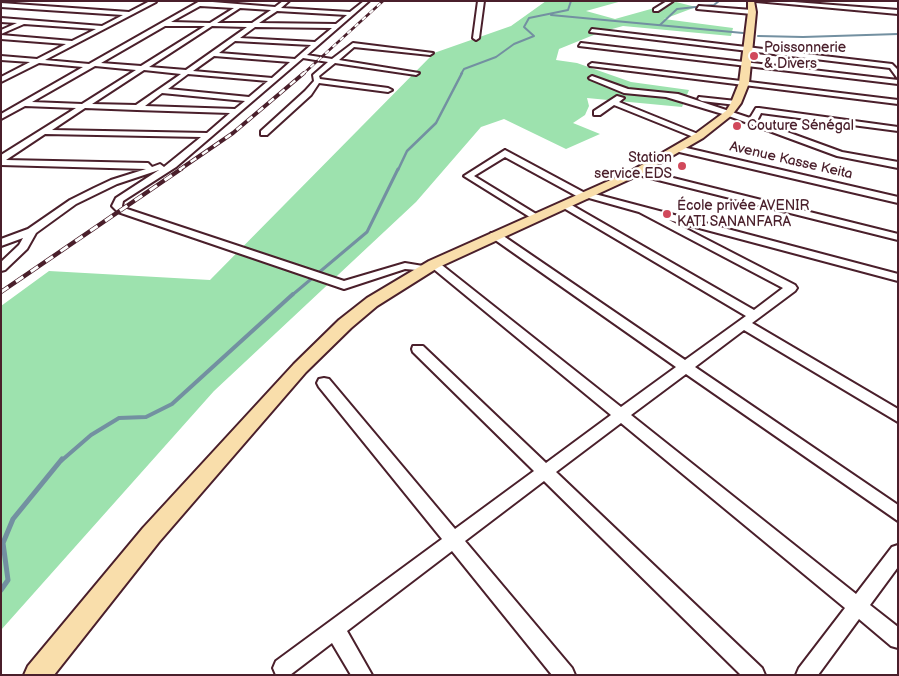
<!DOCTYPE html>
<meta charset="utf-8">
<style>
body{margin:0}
#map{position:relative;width:899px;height:676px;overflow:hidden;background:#fff;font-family:"Balsamiq Sans",sans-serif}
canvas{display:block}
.frame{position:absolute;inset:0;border:2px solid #4a1f2b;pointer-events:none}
</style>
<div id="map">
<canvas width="899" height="676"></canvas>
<div class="frame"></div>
</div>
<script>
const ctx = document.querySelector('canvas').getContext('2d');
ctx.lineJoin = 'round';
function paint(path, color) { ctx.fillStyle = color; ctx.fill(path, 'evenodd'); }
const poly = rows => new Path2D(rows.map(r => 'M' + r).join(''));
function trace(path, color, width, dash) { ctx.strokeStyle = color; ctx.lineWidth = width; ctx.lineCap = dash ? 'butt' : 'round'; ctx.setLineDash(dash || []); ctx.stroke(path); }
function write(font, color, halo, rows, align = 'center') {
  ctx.font = font + ' "Balsamiq Sans",sans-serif'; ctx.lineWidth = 5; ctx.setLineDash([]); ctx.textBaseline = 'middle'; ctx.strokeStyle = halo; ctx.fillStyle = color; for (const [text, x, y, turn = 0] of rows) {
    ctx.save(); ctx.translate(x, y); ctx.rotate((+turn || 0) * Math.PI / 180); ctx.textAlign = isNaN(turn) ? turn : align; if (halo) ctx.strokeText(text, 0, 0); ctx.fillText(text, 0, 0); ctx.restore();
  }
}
paint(poly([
 [546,1,622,1,586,11,615,19,676,2,696,7,664,19,733,28,731,36,623,26,601,32,559,49,556,60,577,63,631,82,689,90,682,107,587,98,589,106,585,115,573,123,600,134,566,149,504,119,481,127,416,202,214,391,1,630,1,306,49,271,210,280,434,53,511,26]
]), '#9de2ae');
trace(poly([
 [551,15,743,33],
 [660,25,677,9,714,5,719,1],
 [758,36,803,37,898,34],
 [461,74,464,69,496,57,514,44,534,36,524,27,529,18,568,10,571,1]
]), '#7390a1', 2);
trace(poly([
 [398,170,407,151,436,123,462,73]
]), '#7390a1', 2.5);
trace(poly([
 [291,296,367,232,398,169]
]), '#7390a1', 3);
trace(poly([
 [61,461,91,435,119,418,146,417,172,404,293,294]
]), '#7390a1', 4);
trace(poly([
 [1,590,8,580,3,543,13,519,62,459]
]), '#7390a1', 5);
const minor = poly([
 [150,1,156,2,45,60,89,64,200,1,275,7,283,1,289,1,281,8,350,12,364,1,369,1,307,55,332,59,353,43,433,53,430,55,354,47,339,60,419,73,416,75,335,63,319,76,320,79,388,88,392,90,388,92,319,83,311,95,267,135,261,135,261,131,305,91,314,81,313,75,328,62,303,58,176,167,123,201,122,206,124,208,344,281,405,263,429,267,430,269,429,271,405,269,344,289,118,212,112,206,116,198,159,170,117,184,76,204,36,233,27,249,5,270,1,271,1,262,19,245,23,238,1,246,1,239,28,229,70,200,94,188,111,180,146,169,1,165,1,155,76,108,25,106,1,119,1,114,83,67,39,63,1,82,1,77,30,62,1,60,1,56,37,59,66,44,1,39,1,35,72,41,96,29,24,24,1,34,1,30,17,23,1,22,1,18,102,26,123,15,1,7,1,3,129,12,150,1],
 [200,6,234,8,210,23,171,22,200,6],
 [240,8,271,10,252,23,217,23,240,8],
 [277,11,347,15,336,24,259,23,277,11],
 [165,26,205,26,141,66,101,63,165,26],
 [212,26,247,27,186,70,149,67,212,26],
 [255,27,332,28,315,42,240,38,255,27],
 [235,41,311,45,295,59,219,53,235,41],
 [214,56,290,62,272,78,193,71,214,56],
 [95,66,136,70,82,104,32,102,95,66],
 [144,70,181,74,136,105,92,104,144,70],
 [188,74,268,81,249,97,168,89,188,74],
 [162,93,245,101,235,109,145,106,162,93],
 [85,108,137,110,230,113,207,133,52,130,85,108],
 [45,134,201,137,164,167,160,164,152,167,148,163,6,160,45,134],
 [478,1,484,1,479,38,476,40,473,38,478,1],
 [667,1,673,1,658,11,654,11,654,9,667,1],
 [756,1,781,1,898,10,898,14,756,1],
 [699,6,752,10,755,12,752,14,697,9,699,6],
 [592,29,892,64,898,70,898,79,890,68,590,32,592,29],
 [581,43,898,80,898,84,579,46,581,43],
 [592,63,898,100,898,104,590,66,589,65,592,63],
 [592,76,628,89,678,94,750,118,756,108,759,108,898,127,898,131,761,113,757,121,842,152,898,162,898,168,837,156,726,115,666,97,624,93,590,79,589,78,592,76],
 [617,96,624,98,619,102,703,136,696,138,614,105,600,115,594,115,594,111,617,96],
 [699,97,736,101,740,103,736,105,702,101,698,99,699,97],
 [678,146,898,197,898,203,675,151,675,147,678,146],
 [505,150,585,193,591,193,898,274,898,281,669,220,795,285,797,288,795,291,752,323,898,409,898,422,744,330,695,367,898,505,898,521,686,374,631,415,856,594,892,547,898,545,898,567,870,605,898,627,898,648,891,646,859,619,818,675,796,675,799,668,845,608,621,423,556,472,762,668,765,675,741,675,544,481,465,541,572,668,575,675,552,675,452,551,347,631,372,675,351,675,332,643,290,675,276,675,273,668,276,661,442,539,319,387,317,383,319,379,324,378,329,379,455,529,534,471,413,352,412,349,413,346,423,346,546,463,611,415,430,266,429,264,430,262,438,262,621,407,676,367,491,237,490,235,491,233,499,233,685,360,746,316,562,207,562,203,568,203,754,310,783,288,639,212,589,198,582,199,505,157,474,176,541,217,539,219,533,219,464,176,505,150],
 [637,169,898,234,898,240,634,174,634,170,637,169]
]);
const major = poly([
 [748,1,754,1,756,12,749,83,741,103,732,115,703,138,641,174,439,267,377,306,351,328,306,372,159,542,54,675,24,675,28,666,143,528,294,364,339,320,367,298,429,261,633,170,695,134,726,111,731,103,739,83,748,12,748,1]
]);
trace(minor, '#4a1f2b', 4);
trace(major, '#4a1f2b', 4);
paint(minor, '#fff');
paint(major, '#f9deab');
const railFar2 = poly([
 [303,74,383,1]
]);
const railFar1 = poly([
 [179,170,233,133,304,73]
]);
const rail = poly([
 [1,292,181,169]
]);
trace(railFar2, '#4a1f2b', 2.5);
trace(railFar1, '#4a1f2b', 4);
trace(rail, '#4a1f2b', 4.5);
trace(railFar2, '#fff', 2, [5]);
trace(railFar1, '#fff', 2.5, [7]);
trace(rail, '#fff', 3, [9]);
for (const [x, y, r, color] of [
 [754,56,5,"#d1495b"],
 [737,126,5,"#d1495b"],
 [682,166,5,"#d1495b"],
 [667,214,5,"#d1495b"]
]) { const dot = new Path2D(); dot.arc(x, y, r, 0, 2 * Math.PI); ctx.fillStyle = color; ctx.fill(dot); trace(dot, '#fff', 2); }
write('14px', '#4a1f2b', '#fff', [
 ["Poissonnerie",764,48],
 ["& Divers",764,64],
 ["Couture Sénégal",747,126],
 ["Station",672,158,"right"],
 ["service EDS",672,174,"right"],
 ["École privée AVENIR",677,206],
 ["KATI SANANFARA",677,222]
], 'left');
write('14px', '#4a1f2b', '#fff', [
 ["Avenue Kasse Keita",791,161,13]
]);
</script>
